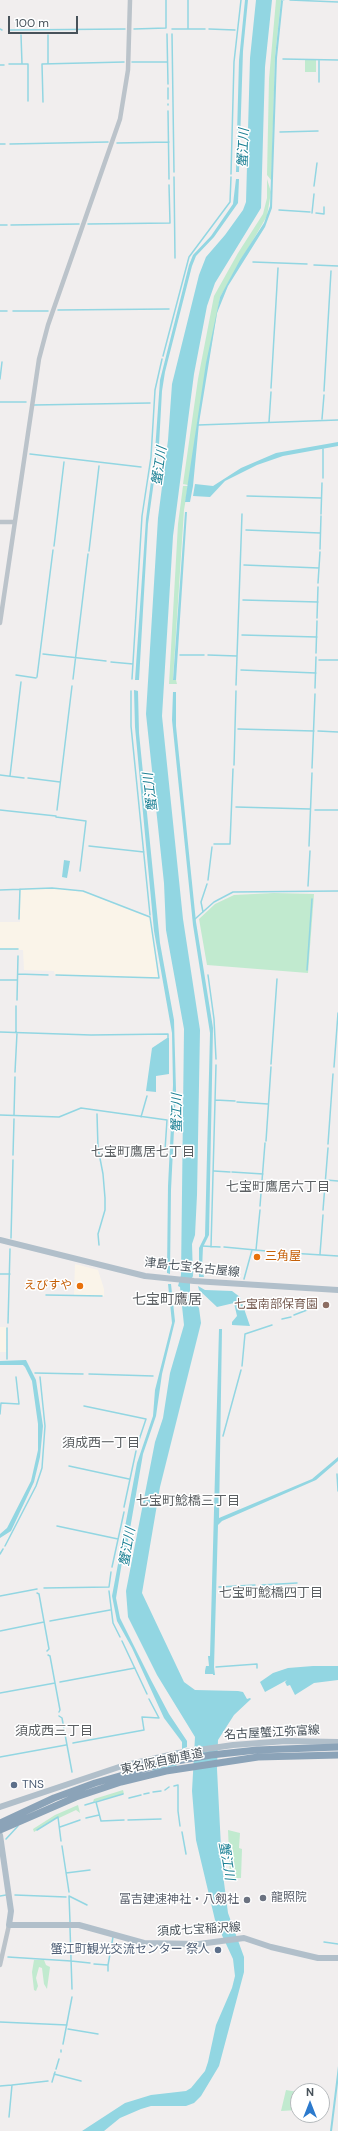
<!DOCTYPE html>
<meta charset="utf-8">
<style>
body{margin:0}
#map{position:relative;width:338px;height:2131px;overflow:hidden;background:#f1eeee;font-family:"DM Sans",sans-serif}
canvas{display:block}
.north{position:absolute;left:290px;top:2083px;width:40px;height:40px;box-sizing:border-box;background:#fff;border:1px solid #b6babd;border-radius:50%;rotate:0deg;font-size:11px;font-weight:700;line-height:16px;text-align:center;color:#48525a}
.north::after{content:'';display:block;margin:auto;width:14px;height:18px;background:#2c7acd;clip-path:polygon(50% 0,100% 100%,50% 72%,0 100%)}
.scale{position:absolute;left:8px;top:16px;width:70px;height:18px;box-sizing:border-box;border:2px solid #48525a;border-top:0;padding-left:5px;font-size:12px;line-height:14px;white-space:nowrap;color:#48525a;-webkit-text-stroke:3px #fff;paint-order:stroke}
</style>
<div id="map">
<canvas width="338" height="2131"></canvas>
<div class="north">N</div>
<div class="scale">100 m</div>
</div>
<script>
const ctx = document.querySelector('canvas').getContext('2d');
ctx.lineJoin = 'round';
function paint(path, color) { ctx.fillStyle = color; ctx.fill(path, 'evenodd'); }
const poly = rows => new Path2D(rows.map(r => 'M' + r).join(''));
function trace(path, color, width, dash) { ctx.strokeStyle = color; ctx.lineWidth = width; ctx.lineCap = dash ? 'butt' : 'round'; ctx.setLineDash(dash || []); ctx.stroke(path); }
function write(font, color, halo, rows, align = 'center') {
  ctx.font = font + ' "DM Sans","Noto Sans JP",sans-serif'; ctx.lineWidth = 3; ctx.setLineDash([]); ctx.textBaseline = 'middle'; ctx.strokeStyle = halo; ctx.fillStyle = color; for (const [text, x, y, turn = 0] of rows) {
    ctx.save(); ctx.translate(x, y); ctx.rotate((+turn || 0) * Math.PI / 180); ctx.textAlign = isNaN(turn) ? turn : align; if (halo) ctx.strokeText(text, 0, 0); ctx.fillText(text, 0, 0); ctx.restore();
  }
}
paint(poly([
 [52,888,83,892,150,918,158,978,55,975,54,971,24,970,23,950,0,949,0,922,20,922,20,889],
 [75,1264,98,1270,104,1289,104,1296,74,1295],
 [0,1327,7,1327,6,1352,0,1352]
]), '#faf4e9');
paint(poly([
 [276,0,281,0,275,57,271,189,271,180,267,175,269,79],
 [305,60,316,60,316,72,305,72],
 [267,179,271,192,267,216,220,297,197,425,190,481,188,485,183,484,198,379,214,296,238,253,263,214,267,198],
 [183,486,188,486,184,510,173,679,176,680,177,684,169,684,178,524],
 [274,893,314,894,308,973,207,965,199,919,215,904,234,895],
 [123,1790,124,1794,93,1802,94,1799],
 [78,1805,80,1813,76,1810,59,1818,58,1817,34,1832,33,1829,55,1815],
 [228,1830,240,1833,239,1848,242,1849,241,1878,230,1878],
 [34,1960,44,1960,46,1965,50,1967,47,1989,44,1984,42,1968,39,1967,36,1978,38,1986,36,1991,34,1990,32,1972],
 [286,2090,298,2092,298,2110,281,2111]
]), '#c1eacf');
paint(poly([
 [245,0,248,0,243,51,239,172,236,172,239,60],
 [256,0,272,0,265,67,261,208,215,283,207,306,194,374,173,536,162,716,183,919,200,1030,197,1195,195,1235,192,1244,193,1276,190,1282,190,1295,199,1308,201,1323,160,1487,142,1593,184,1682,195,1690,238,1691,243,1692,247,1699,250,1698,251,1699,234,1715,218,1740,217,1769,222,1867,228,1913,244,1957,244,1972,219,2066,201,2096,194,2103,186,2106,151,2106,141,2109,120,2118,104,2131,82,2131,125,2103,151,2095,186,2091,191,2088,205,2071,208,2062,216,2025,232,1988,235,1976,233,1959,215,1920,196,1840,192,1791,195,1737,157,1675,128,1617,126,1591,155,1442,163,1418,170,1373,184,1325,180,1287,178,1286,181,1275,184,1029,166,930,164,883,146,714,158,518,168,440,172,384,199,275,206,257,225,235,243,210,246,202,250,58],
 [281,0,285,1,283,1,277,58,272,208,265,227,228,286,217,313,199,423,193,486,190,502,185,502,206,363,220,297,240,260,264,223,270,206,275,57],
 [236,179,239,179,238,203,214,237,196,256,192,266,165,372,162,391,159,445,148,524,139,680,135,680,146,519,155,451,160,380,189,265,193,255,211,236,233,204],
 [338,442,338,446,283,456,257,465,225,481,210,497,193,496,195,484,213,486,241,468,276,453],
 [185,512,187,512,176,680,173,680],
 [134,690,138,691,139,733,160,943,174,1020,176,1090,171,1190,170,1274,167,1273,168,1186,173,1085,172,1033,154,931,135,727],
 [173,692,176,692,176,726,196,922,213,1028,209,1235,203,1247,202,1269,204,1277,199,1277,199,1248,205,1236,210,1033,193,925,172,720],
 [64,860,70,861,67,878,62,877],
 [167,1038,169,1038,169,1074,156,1076,156,1092,146,1091,152,1048],
 [168,1284,171,1284,175,1321,162,1374,156,1416,143,1454,126,1552,123,1556,116,1598,120,1618,151,1680,169,1714,187,1741,187,1747,182,1749,182,1742,164,1718,132,1648,117,1621,112,1596,137,1463,153,1416,155,1390,172,1323],
 [198,1286,205,1290,232,1291,240,1297,250,1326,232,1325,232,1322,237,1316,234,1303,217,1307,199,1290],
 [219,1329,222,1329,219,1518,312,1479,338,1457,338,1461,316,1480,222,1521,218,1525,214,1667,215,1675,213,1675,213,1674,205,1674,205,1671,206,1666,209,1666,208,1656,210,1656],
 [26,1360,36,1380,43,1426,40,1457,34,1482,11,1531,0,1538,0,1534,7,1528,31,1481,38,1450,38,1424,32,1381,25,1367,23,1365,0,1365,0,1361],
 [313,1666,338,1666,338,1680,314,1683,295,1695,290,1685,287,1686,285,1682,287,1680,265,1692,260,1682,273,1673,288,1668],
 [338,2066,338,2083,332,2131,330,2131]
]), '#92d6e2');
trace(poly([
 [290,0,338,2],
 [188,28,188,0],
 [0,29,2,30],
 [134,29,166,28,166,0],
 [172,29,205,29],
 [209,29,235,30],
 [10,30,125,29],
 [167,34,168,84],
 [172,34,174,172],
 [21,35,22,64],
 [48,35,48,64],
 [283,59,338,60],
 [319,60,319,82],
 [132,62,167,62],
 [9,64,28,64,28,101],
 [0,65,4,65],
 [168,99,168,88],
 [43,102,42,64,124,62],
 [168,104,168,105],
 [168,111,169,179],
 [280,132,318,131],
 [117,143,169,142],
 [0,144,5,144],
 [10,144,108,142],
 [231,174,234,62,241,0],
 [174,177,175,258],
 [314,186,317,163],
 [279,210,310,212],
 [312,213,314,194],
 [316,213,324,214,324,207],
 [88,224,170,223,169,185],
 [0,225,7,225],
 [11,225,79,224],
 [253,262,307,264],
 [314,265,338,266],
 [58,310,169,309],
 [0,311,7,311],
 [13,311,48,311],
 [163,356,189,257,230,202,231,177],
 [0,379,2,362],
 [271,388,278,268],
 [324,391,331,271],
 [0,402,26,402],
 [34,405,150,403],
 [322,419,324,395],
 [269,422,271,392],
 [198,425,338,420],
 [30,454,141,467],
 [323,478,323,449],
 [247,496,321,498],
 [321,514,322,483],
 [246,530,320,533],
 [54,546,64,462],
 [320,549,321,516],
 [89,551,99,466],
 [244,565,319,568],
 [318,583,320,552],
 [243,600,318,602],
 [317,618,318,587],
 [242,635,317,637],
 [316,653,317,621],
 [43,654,106,661],
 [180,655,204,655],
 [208,655,237,656],
 [319,660,338,660],
 [111,662,133,664],
 [241,670,316,673],
 [16,675,36,678],
 [37,677,53,550],
 [73,679,88,554],
 [132,679,142,516,151,457,155,390,162,359],
 [236,685,242,514],
 [315,688,316,657],
 [131,691,131,726,150,915],
 [238,729,314,731],
 [318,731,338,732],
 [234,765,236,691],
 [312,768,315,694],
 [0,775,24,778],
 [10,776,21,682],
 [28,778,60,782],
 [236,807,310,809],
 [0,810,56,816],
 [57,810,72,686],
 [315,810,338,810],
 [56,817,86,821,80,871],
 [214,844,230,844,233,769],
 [89,846,144,852],
 [309,846,312,773],
 [208,880,212,847],
 [308,886,310,851],
 [0,890,52,888,83,891,150,917,159,978,56,975],
 [203,912,201,902,207,884],
 [19,919,20,889],
 [195,919,214,902,233,892,338,891],
 [0,949,18,949],
 [307,970,312,899],
 [18,974,48,975],
 [208,975,214,1019,216,1059],
 [0,980,17,980],
 [17,1000,18,956],
 [0,1032,91,1035,168,1034,168,1040],
 [16,1033,16,1006],
 [271,1064,277,979],
 [334,1067,338,1013],
 [15,1072,17,1033],
 [215,1100,235,1101],
 [237,1102,268,1104],
 [97,1114,98,1148,103,1174,105,1198,105,1210,98,1234,99,1245],
 [0,1115,59,1117,81,1108,167,1120,165,1150],
 [14,1115,15,1077],
 [141,1117,147,1096],
 [266,1141,271,1067],
 [328,1144,333,1074],
 [13,1155,14,1119],
 [214,1171,230,1172],
 [232,1172,263,1174],
 [326,1180,338,1181],
 [260,1206,265,1143],
 [323,1210,328,1148],
 [11,1238,13,1160],
 [202,1246,220,1247],
 [211,1247,216,1065],
 [224,1247,287,1253],
 [256,1250,260,1210],
 [290,1253,338,1256],
 [320,1254,323,1215],
 [0,1274,10,1274],
 [244,1279,252,1250],
 [46,1295,102,1296],
 [294,1315,307,1310],
 [282,1319,291,1317],
 [8,1323,10,1249],
 [7,1359,7,1328],
 [242,1366,245,1334,272,1325],
 [35,1373,83,1374],
 [89,1374,153,1376],
 [84,1406,146,1419,137,1446],
 [0,1414,1,1403,19,1404,16,1377],
 [223,1436,241,1370],
 [69,1466,129,1479],
 [337,1474,338,1491],
 [124,1507,136,1451],
 [57,1526,118,1539],
 [5,1546,36,1486,42,1468,45,1426,40,1377],
 [0,1554,3,1549],
 [112,1567,124,1512],
 [261,1585,297,1583],
 [219,1587,255,1585],
 [44,1588,109,1587,111,1572],
 [109,1591,113,1623,120,1637],
 [37,1593,39,1594,49,1649,47,1651],
 [0,1596,37,1589],
 [50,1621,110,1610],
 [0,1631,44,1622],
 [122,1641,147,1694],
 [48,1655,50,1656,60,1710,59,1712],
 [216,1667,257,1664,257,1668],
 [60,1682,135,1668],
 [0,1693,55,1683],
 [149,1699,159,1718],
 [59,1716,62,1718,72,1772],
 [73,1743,144,1730,142,1717,159,1718],
 [0,1757,66,1745],
 [153,1770,176,1765],
 [174,1786,178,1785,178,1811,180,1826],
 [165,1790,169,1787],
 [153,1792,161,1791],
 [123,1794,96,1802,101,1821,124,1820],
 [144,1794,149,1793],
 [129,1798,141,1795],
 [85,1805,95,1802],
 [86,1818,99,1815],
 [128,1820,161,1819],
 [60,1827,80,1820],
 [37,1830,58,1817,61,1841],
 [182,1832,186,1854],
 [6,1839,18,1826],
 [62,1846,69,1892],
 [66,1873,90,1870],
 [15,1895,66,1897],
 [0,1896,6,1895],
 [70,1922,69,1896,87,1905],
 [70,1928,72,1989],
 [324,1942,338,1944],
 [8,1957,71,1961],
 [71,1961,90,1963],
 [94,1964,108,1965,113,1937],
 [108,1971,108,1965],
 [0,2022,67,2025],
 [68,2029,98,2034],
 [63,2044,72,1997],
 [61,2052,61,2050],
 [56,2069,59,2059],
 [54,2074,81,2081],
 [52,2082,55,2072],
 [0,2086,12,2085],
 [9,2117,12,2085,48,2081]
]), '#92d6e2', 1.5);
trace(poly([
 [0,522,14,522],
 [0,623,39,359,48,325,120,119,128,70,130,0],
 [0,1965,9,1925]
]), '#bbc3ca', 4.5);
trace(poly([
 [0,1240,145,1276,194,1281,338,1290],
 [0,1807,122,1766,178,1753,233,1745,286,1741,338,1742],
 [0,1835,11,1911,9,1925,79,1925,144,1943,199,1944,244,1938,271,1947,318,1958,338,1958]
]), '#b1bfca', 6);
trace(poly([
 [0,1823,54,1798,95,1783,165,1763,211,1755,257,1750,338,1747],
 [0,1830,76,1797,121,1782,166,1771,258,1757,338,1755]
]), '#8ba3b8', 7);
for (const [x, y, r, color] of [
 [257,1257,4,"#e8710a"],
 [80,1286,4,"#e8710a"],
 [326,1305,4,"#8d6e63"],
 [14,1785,4,"#5c6f8a"],
 [263,1898,4,"#6b7280"],
 [247,1900,4,"#6b7280"],
 [218,1950,4,"#5c6f8a"]
]) { const dot = new Path2D(); dot.arc(x, y, r, 0, 2 * Math.PI); ctx.fillStyle = color; ctx.fill(dot); trace(dot, '#fff', 1.5); }
write('12px', '#c56008', '#fff', [
 ["三角屋",265,1257],
 ["えびすや",72,1286,"right"]
], 'left');
write('12px', '#48525a', '#fff', [
 ["津島七宝名古屋線",192,1268,6],
 ["名古屋蟹江弥富線",272,1733,-3],
 ["東名阪自動車道",162,1762,-12],
 ["須成七宝稲沢線",199,1930,-3]
]);
write('12px', '#785e54', '#fff', [
 ["七宝南部保育園",318,1305]
], 'right');
write('12px', '#4e5e75', '#fff', [
 ["TNS",22,1785],
 ["蟹江町観光交流センター 祭人",210,1950,"right"]
], 'left');
write('12px', '#5b616d', '#fff', [
 ["龍照院",271,1898],
 ["冨吉建速神社・八剱社",239,1900,"right"]
], 'left');
write('italic 13px', '#1a7f93', '#fff', [
 ["蟹江川",244,148,-88],
 ["蟹江川",160,466,-82],
 ["蟹江川",151,792,-97],
 ["蟹江川",178,1113,-90],
 ["蟹江川",128,1547,-80],
 ["蟹江川",226,1861,80]
]);
write('13px', '#5b5f62', '#fff', [
 ["七宝町鷹居七丁目",143,1153],
 ["七宝町鷹居六丁目",278,1188],
 ["須成西一丁目",101,1444],
 ["七宝町鯰橋三丁目",188,1502],
 ["七宝町鯰橋四丁目",271,1594],
 ["須成西三丁目",54,1732]
]);
write('14px', '#5b5f62', '#fff', [
 ["七宝町鷹居",167,1300]
]);
</script>
